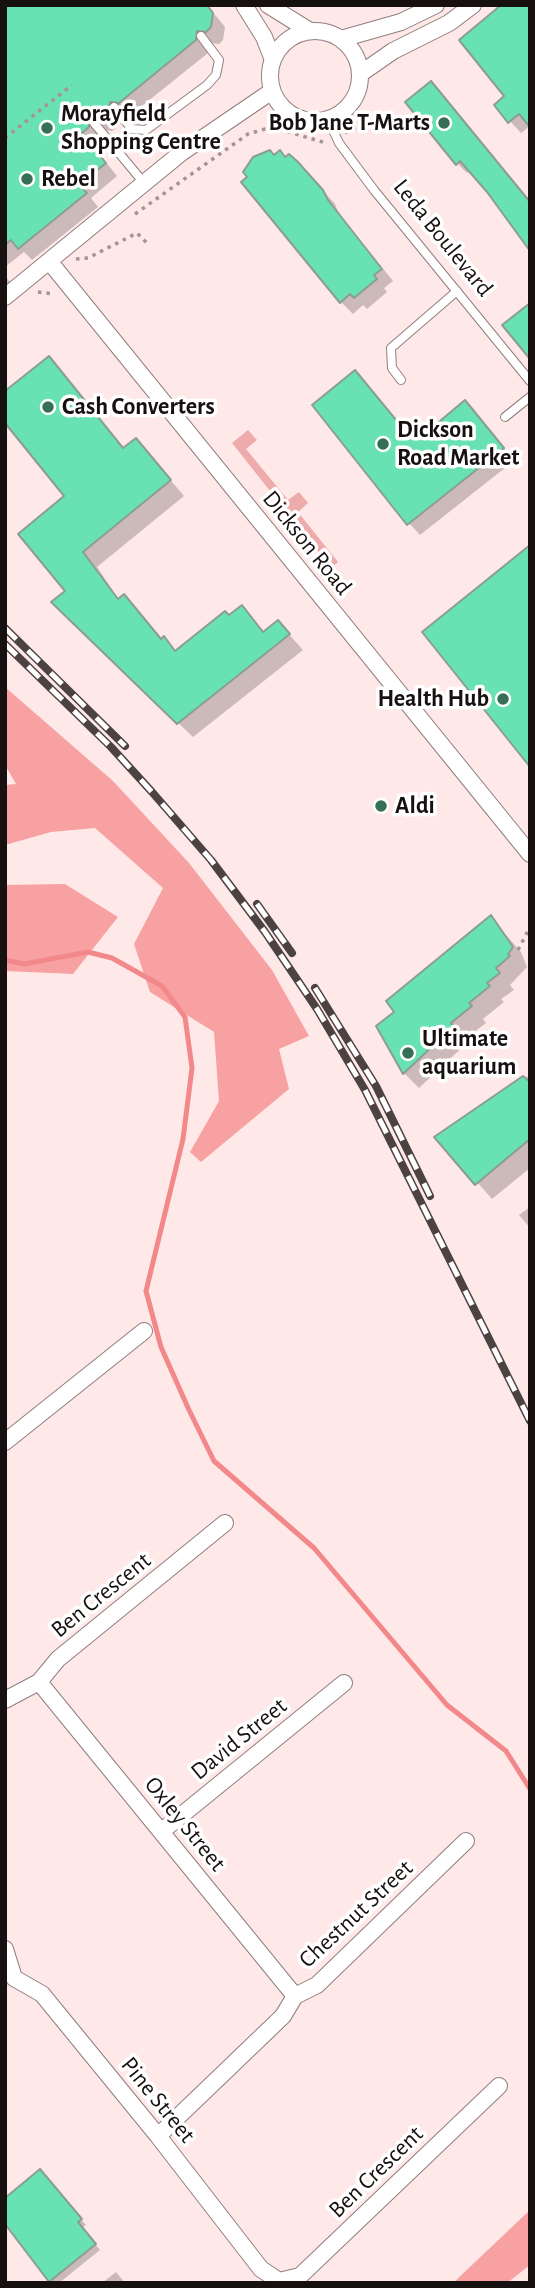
<!DOCTYPE html>
<style>
body{margin:0}
#map{position:relative;width:535px;height:2288px;overflow:hidden;background:#fee9e8;font-family:"Alegreya Sans",sans-serif}
canvas{display:block}
.frame{position:absolute;inset:0;border:7px solid #171010;pointer-events:none}
</style>
<div id="map">
<canvas width="535" height="2288"></canvas>
<div class="frame"></div>
</div>
<script>
const ctx = document.querySelector('canvas').getContext('2d');
ctx.lineJoin = 'round';
function paint(path, color) { ctx.fillStyle = color; ctx.fill(path, 'evenodd'); }
const poly = rows => new Path2D(rows.map(r => 'M' + r).join(''));
function trace(path, color, width, dash) { ctx.strokeStyle = color; ctx.lineWidth = width; ctx.lineCap = dash ? 'butt' : 'round'; ctx.setLineDash(dash || []); ctx.stroke(path); }
function write(font, color, halo, rows, align = 'center') {
  ctx.font = font + ' "Alegreya Sans",sans-serif'; ctx.lineWidth = 7; ctx.setLineDash([]); ctx.textBaseline = 'middle'; ctx.strokeStyle = halo; ctx.fillStyle = color; for (const [text, x, y, turn = 0] of rows) {
    ctx.save(); ctx.translate(x, y); ctx.rotate((+turn || 0) * Math.PI / 180); ctx.textAlign = isNaN(turn) ? turn : align; if (halo) ctx.strokeText(text, 0, 0); ctx.fillText(text, 0, 0); ctx.restore();
  }
}
paint(poly([
 [248,430,257,440,246,449,288,500,299,492,308,503,298,512,338,562,331,568,232,443]
]), '#eeabab');
paint(poly([
 [5,687,113,781,189,863,272,970,309,1036,279,1049,289,1089,201,1162,190,1152,219,1101,214,1032,150,992,134,944,163,888,95,828,51,832,5,845,5,785,16,784,5,765],
 [65,884,118,917,73,974,5,971,5,885],
 [530,2210,530,2265,507,2283,453,2283]
]), '#f8a1a2');
paint(poly([
 [5,5,207,5,225,27,223,40,219,44,209,43,208,53,132,114,123,113,121,124,112,131,101,130,101,140,93,146,117,176,91,198,98,207,32,260,24,252,5,267],
 [431,83,441,93,530,202,488,191,470,170,467,173,457,163],
 [507,96,530,126,521,133,510,121],
 [274,157,286,159,309,175,335,204,339,214,393,281,384,288,387,292,367,309,363,305,353,314,341,302],
 [5,276,12,284,5,289],
 [48,359,125,449,136,440,184,496,97,567,119,600,124,597,162,640,177,652,242,607,265,633,278,622,303,650,193,737,68,617,67,496],
 [355,372,411,438,422,438,465,403,515,460,420,535,409,523],
 [491,918,521,952,527,967,510,985,514,990,501,999,504,1002,483,1019,486,1023,465,1039,468,1042,419,1088,404,1073,396,1012],
 [530,1075,530,1168,492,1199,437,1137,469,1112],
 [530,1207,530,1228,519,1215],
 [45,2177,86,2225,82,2228,100,2250,59,2283,50,2281,5,2220,5,2193,10,2196],
 [116,2272,125,2283,102,2283]
]), '#0003');
trace(poly([
 [5,960,24,964,88,952,112,958,162,986,185,1017,192,1068,183,1139,146,1291,161,1347,189,1410,214,1461,314,1548,447,1705,506,1751,530,1789]
]), '#f3888b', 5);
const building = poly([
 [5,5,207,5,213,13,211,27,206,32,197,31,196,40,119,103,110,102,109,111,99,119,89,118,89,127,82,133,106,163,79,185,87,193,18,249,11,240,5,245,5,5],
 [501,5,530,5,530,127,519,114,508,123,494,105,504,96,459,40,501,5],
 [431,81,530,202,530,251,487,192,460,161,456,165,405,102,431,81],
 [270,150,274,155,280,150,285,157,289,154,297,161,323,190,328,200,382,269,374,275,377,279,354,298,350,294,340,303,241,182,247,177,243,172,253,157,270,150],
 [530,303,530,359,502,325,530,303],
 [49,356,123,448,136,438,171,480,83,552,118,599,124,594,161,639,164,636,175,651,225,611,229,615,242,605,263,632,278,620,290,634,177,724,51,602,65,591,18,534,64,496,5,423,5,391,49,356],
 [355,370,410,437,418,430,422,436,465,400,504,448,407,525,312,405,355,370],
 [530,545,530,767,422,632,530,545],
 [491,915,513,947,508,954,510,956,496,968,500,973,487,983,490,986,469,1003,472,1006,451,1023,454,1026,403,1074,376,1026,394,1012,386,1001,491,915],
 [523,1076,530,1082,530,1139,475,1185,434,1137,523,1076],
 [40,2169,82,2219,78,2222,96,2244,49,2282,5,2224,5,2198,40,2169]
]);
paint(building, '#68e2b3');
trace(building, '#8b9d94', 2);
const service = poly([
 [114,107,132,129,146,130,207,85,216,75,219,60,201,36],
 [328,119,339,143,374,190,530,381],
 [94,123,144,183],
 [401,380,392,368,391,348,457,291],
 [505,417,530,397]
]);
const minor = poly([
 [244,5,264,37,273,60],
 [268,5,310,31],
 '270 76a45 45 0 1 1 90 0a45 45 0 1 1-90 0Z',
 [341,39,401,22,436,5],
 [360,74,393,51,449,23,473,5],
 [49,261,530,854],
 [5,297,181,153,272,91],
 [5,1442,144,1331],
 [39,1682,295,1996],
 [5,1700,39,1682,58,1659,225,1523],
 [162,1831,344,1683],
 [5,1949,14,1978,42,1994,158,2136,261,2269,279,2281],
 [158,2136,283,2016,295,1996,317,1985,466,1841],
 [279,2281,300,2276,499,2086]
]);
trace(service, '#917e7e', 10);
trace(minor, '#917e7e', 18);
trace(poly([
 [345,133,360,125],
 [5,138,72,85],
 [135,214,248,134,265,129,282,130,326,143],
 [76,259,88,258,137,233,149,245],
 [38,292,54,294],
 [518,950,530,927]
]), '#a49493', 3.5, [3.5, 5]);
trace(service, '#fff', 8);
trace(minor, '#fff', 16);
const rail = poly([
 [5,628,125,746],
 [5,644,111,747,152,792,211,860,265,932,317,1009,365,1090,530,1421],
 [257,904,292,953],
 [315,988,376,1086,430,1196]
]);
trace(rail, '#4c4242', 8);
trace(rail, '#fff', 5, [16]);
for (const [x, y, r, color] of [
 [444,123,7,"#356f58"],
 [47,128,7,"#356f58"],
 [27,179,7,"#356f58"],
 [48,407,7,"#356f58"],
 [383,444,7,"#356f58"],
 [503,699,7,"#356f58"],
 [381,806,7,"#356f58"],
 [408,1053,7,"#356f58"]
]) { const dot = new Path2D(); dot.arc(x, y, r, 0, 2 * Math.PI); ctx.fillStyle = color; ctx.fill(dot); trace(dot, '#fff', 2.5); }
write('bold 24px', '#171010', '#fff', [
 ["Morayfield",61,114],
 ["Shopping Centre",61,142],
 ["Bob Jane T-Marts",430,123,"right"],
 ["Rebel",41,179],
 ["Cash Converters",62,407],
 ["Dickson",397,430],
 ["Road Market",397,458],
 ["Health Hub",489,699,"right"],
 ["Aldi",395,806],
 ["Ultimate",422,1039],
 ["aquarium",422,1067]
], 'left');
write('24px', '#171010', '#fff', [
 ["Leda Boulevard",443,238,51],
 ["Dickson Road",307,543,51],
 ["Ben Crescent",101,1595,-39],
 ["David Street",239,1739,-39],
 ["Oxley Street",185,1824,51],
 ["Chestnut Street",356,1914,-43],
 ["Pine Street",158,2100,51],
 ["Ben Crescent",376,2172,-44]
]);
</script>
